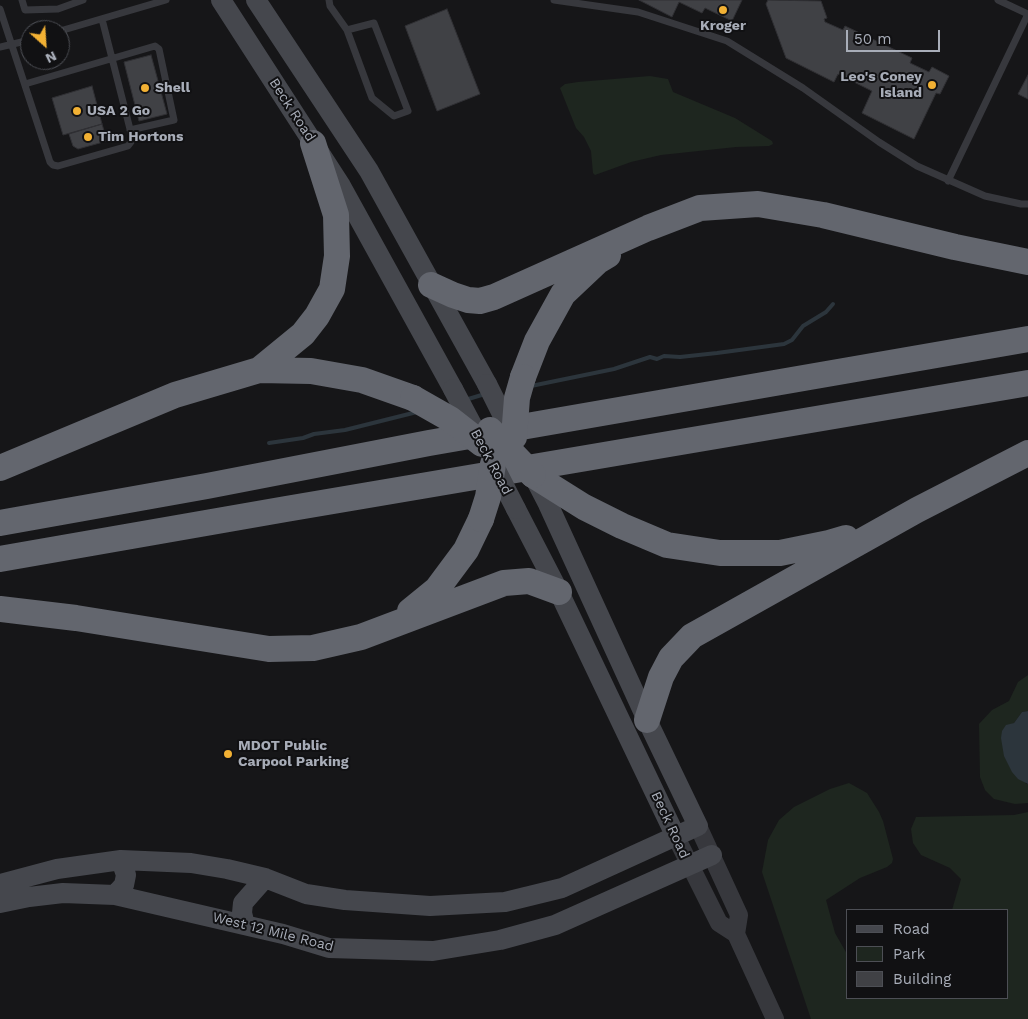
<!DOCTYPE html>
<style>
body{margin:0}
#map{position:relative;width:1028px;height:1019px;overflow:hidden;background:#161618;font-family:"Work Sans",sans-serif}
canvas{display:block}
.legend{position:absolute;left:846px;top:909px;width:162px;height:90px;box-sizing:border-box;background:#111113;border:1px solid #4d4f55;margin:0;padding:6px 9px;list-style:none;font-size:15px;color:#a8adb8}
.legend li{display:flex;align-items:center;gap:10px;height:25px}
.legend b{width:25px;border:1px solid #4d4f55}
.north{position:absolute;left:20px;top:20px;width:50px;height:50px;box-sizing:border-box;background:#111113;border:1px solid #4d4f55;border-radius:50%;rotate:154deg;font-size:14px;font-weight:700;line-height:20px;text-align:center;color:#a8adb8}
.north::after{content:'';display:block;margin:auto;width:18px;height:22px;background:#f2b134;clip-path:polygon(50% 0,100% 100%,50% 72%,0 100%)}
.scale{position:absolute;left:846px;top:30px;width:94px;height:22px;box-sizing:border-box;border:2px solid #a8adb8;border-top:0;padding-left:6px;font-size:15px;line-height:18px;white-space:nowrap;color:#a8adb8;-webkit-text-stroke:4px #111113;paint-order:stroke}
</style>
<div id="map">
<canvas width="1028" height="1019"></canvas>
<ul class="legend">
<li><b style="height:6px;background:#45474d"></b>Road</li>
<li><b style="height:14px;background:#1e261f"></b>Park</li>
<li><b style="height:14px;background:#404145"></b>Building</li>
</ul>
<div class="north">N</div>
<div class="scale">50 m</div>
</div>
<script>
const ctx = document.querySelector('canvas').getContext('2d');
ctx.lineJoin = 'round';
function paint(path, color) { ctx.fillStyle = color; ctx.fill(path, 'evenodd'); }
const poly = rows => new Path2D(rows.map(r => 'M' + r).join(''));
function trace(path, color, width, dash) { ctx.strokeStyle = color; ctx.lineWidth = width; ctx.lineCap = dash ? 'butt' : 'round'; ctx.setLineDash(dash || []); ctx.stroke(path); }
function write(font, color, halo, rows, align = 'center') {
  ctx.font = font + ' "Work Sans",sans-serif'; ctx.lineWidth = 4; ctx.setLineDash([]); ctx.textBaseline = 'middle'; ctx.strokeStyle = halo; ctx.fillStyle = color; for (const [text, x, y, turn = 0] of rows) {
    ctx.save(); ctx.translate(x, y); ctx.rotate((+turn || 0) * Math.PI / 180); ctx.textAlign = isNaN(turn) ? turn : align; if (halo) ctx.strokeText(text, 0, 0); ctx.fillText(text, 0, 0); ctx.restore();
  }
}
paint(poly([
 [650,76,668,79,673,92,735,118,772,141,773,144,769,146,736,147,661,155,631,162,595,175,593,173,591,151,584,137,576,128,560,88,565,84,578,82],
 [1028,675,1028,711,1022,712,1014,723,1010,725,1026,784,1028,784,1028,803,1015,804,994,799,985,790,980,777,979,724,992,710,1009,701,1018,682],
 [849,783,867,793,879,812,883,821,893,859,892,863,887,867,860,878,826,900,835,933,847,954,847,998,1007,998,1007,910,952,910,961,879,950,868,921,855,913,843,911,829,916,817,1014,815,1028,812,1028,1019,811,1019,762,872,768,840,779,820,794,807,830,789]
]), '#1e261f');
paint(poly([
 [1028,711,1028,784,1018,779,1012,772,1004,756,1001,738,1002,731,1006,725,1014,723,1022,712]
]), '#2c353c');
trace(poly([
 [531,386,614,369,650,357,657,359,664,356,680,357,717,353,784,344,792,340,803,326,826,312,833,304],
 [465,400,485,394],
 [269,443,303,438,314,434,345,430,417,412]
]), '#2c353c', 4);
const building = poly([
 [639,0,742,0,732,21,705,8,702,13,679,2,672,17,639,0],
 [768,0,821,1,827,18,824,19,825,22,843,30,845,26,912,58,910,63,929,72,932,67,949,76,940,94,936,93,914,139,862,113,872,91,838,74,834,82,786,58,766,4,768,0],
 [447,9,480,94,437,111,405,26,447,9],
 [151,55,167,114,139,121,124,62,151,55],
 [1028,75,1028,99,1018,94,1028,75],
 [92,86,102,124,63,135,52,98,92,86],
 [102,124,107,141,78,149,73,146,69,134,102,124]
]);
paint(building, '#404145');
trace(building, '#303034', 1);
trace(poly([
 [22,0,25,10,58,9,83,0],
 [329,0,330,6,347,30,372,98,394,116,408,111,374,23,347,30],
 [554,0,638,12,727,41,803,88,879,142,917,166,985,196,1021,204,1028,204],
 [998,0,1028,14],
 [0,9,50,162,53,165,58,166,128,146,131,142,132,137,102,19],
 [60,31,166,0],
 [0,47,30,40],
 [25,84,155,46,159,49,174,120,130,130],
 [948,181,1028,14]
]), '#37383d', 7);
trace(poly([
 [698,826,739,915,736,934,775,1019],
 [676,837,719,923,736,934]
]), '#37383d', 18);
trace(poly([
 [221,0,341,186,453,389],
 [256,0,369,171,487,384],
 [516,509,559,592,676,837],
 [0,884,57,869,121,860,191,863,227,869,265,878,306,894,345,900,430,906,505,902,562,888,698,826,647,720,548,504,533,475],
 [115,895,124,885,126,875,121,860],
 [0,903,29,897,63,893,115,895,283,934,329,948,433,951,500,940,555,925,712,855],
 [245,925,242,913,243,903,265,878]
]), '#45474d', 20);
trace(poly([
 [431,285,453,295,468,300,480,301,494,297,648,228,700,208,758,204,823,215,955,247,1028,262],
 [259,370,303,334,317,316,332,289,337,256,336,215,313,143],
 [523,377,537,341,563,294,598,261,608,255],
 [0,468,175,395,259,370,311,371,362,380,413,398],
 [533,475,584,507,622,526,667,545,720,553,780,553,829,543,846,538],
 [0,523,207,486,429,443,1028,339],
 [0,559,286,509,1028,383],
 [0,609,76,618,269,649,313,648,361,637,504,583,529,581,559,592],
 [410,611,437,589,466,550,481,519],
 [647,720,661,677,671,658,692,636,917,510,1028,453]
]), '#63666e', 26);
trace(poly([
 [487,384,515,440],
 [453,389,480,440],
 [493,464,516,509]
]), '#45474d', 20);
trace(poly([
 [413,398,450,419,482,444],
 [490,430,533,475],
 [514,437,517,398,523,377],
 [481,519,488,497,493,464]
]), '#63666e', 26);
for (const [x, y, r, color] of [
 [723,10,5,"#f2b134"],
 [932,85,5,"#f2b134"],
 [145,88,5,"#f2b134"],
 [77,111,5,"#f2b134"],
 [88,137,5,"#f2b134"],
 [228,754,5,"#f2b134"]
]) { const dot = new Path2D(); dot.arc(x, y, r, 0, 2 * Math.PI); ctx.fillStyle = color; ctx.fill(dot); trace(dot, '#111113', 2); }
write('bold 14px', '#a8adb8', '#111113', [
 ["Kroger",723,26,"center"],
 ["Leo's Coney",922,77,"right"],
 ["Island",922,93,"right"],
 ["Shell",155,88],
 ["USA 2 Go",87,111],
 ["Tim Hortons",98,137],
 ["MDOT Public",238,746],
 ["Carpool Parking",238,762]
], 'left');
write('14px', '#a8adb8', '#111113', [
 ["Beck Road",292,110,57],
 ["Beck Road",491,462,62],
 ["Beck Road",670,825,65],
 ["West 12 Mile Road",273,932,14]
]);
</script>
